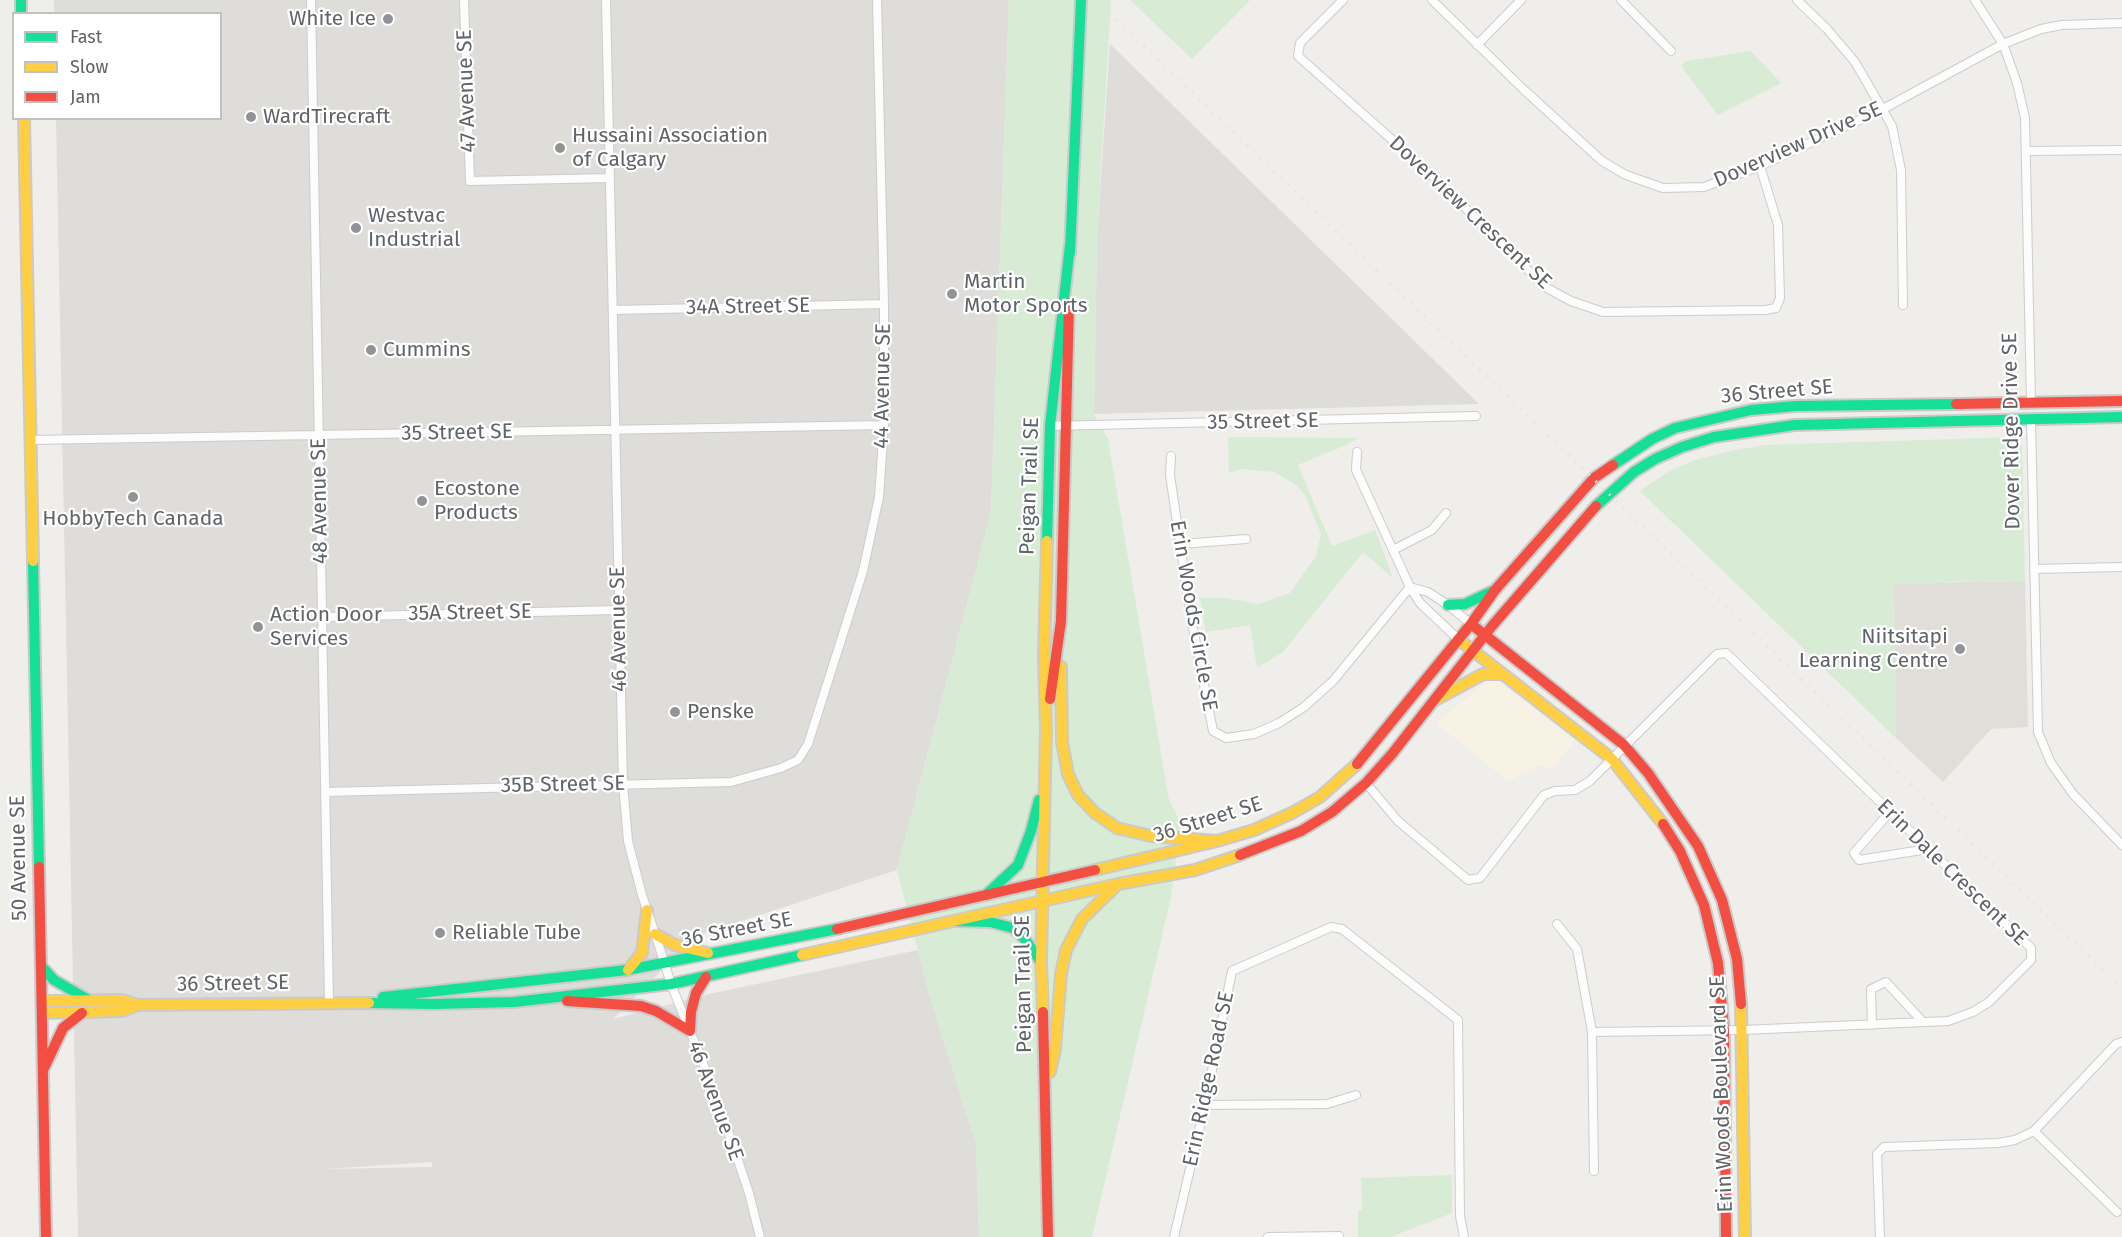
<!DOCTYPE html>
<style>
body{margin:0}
#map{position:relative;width:2122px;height:1237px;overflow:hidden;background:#efeeea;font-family:"Fira Sans",sans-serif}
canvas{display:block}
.legend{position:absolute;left:12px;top:12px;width:210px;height:108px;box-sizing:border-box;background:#fff;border:2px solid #bfc1c3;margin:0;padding:8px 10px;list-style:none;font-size:18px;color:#5f6468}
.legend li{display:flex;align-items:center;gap:12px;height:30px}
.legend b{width:30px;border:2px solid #bfc1c3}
</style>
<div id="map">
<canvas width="2122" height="1237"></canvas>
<ul class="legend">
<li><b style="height:8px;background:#16e098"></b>Fast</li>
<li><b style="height:8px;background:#ffcf43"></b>Slow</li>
<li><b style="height:8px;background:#f24e42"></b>Jam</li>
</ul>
</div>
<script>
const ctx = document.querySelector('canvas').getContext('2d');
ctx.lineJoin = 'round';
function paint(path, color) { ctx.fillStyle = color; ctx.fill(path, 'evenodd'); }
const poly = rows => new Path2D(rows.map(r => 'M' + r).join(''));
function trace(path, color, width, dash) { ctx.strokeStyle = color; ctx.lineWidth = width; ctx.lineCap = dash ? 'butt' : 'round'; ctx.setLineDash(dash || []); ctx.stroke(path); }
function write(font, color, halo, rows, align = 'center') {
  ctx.font = font + ' "Fira Sans",sans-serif'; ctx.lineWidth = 4.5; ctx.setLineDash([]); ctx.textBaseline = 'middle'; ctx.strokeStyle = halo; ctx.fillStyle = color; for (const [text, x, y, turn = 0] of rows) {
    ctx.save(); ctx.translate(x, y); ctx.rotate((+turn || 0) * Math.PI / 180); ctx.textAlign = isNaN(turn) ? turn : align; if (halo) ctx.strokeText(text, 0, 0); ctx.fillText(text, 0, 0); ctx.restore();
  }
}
paint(poly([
 [1492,677,1575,740,1553,768,1540,766,1508,781,1436,723]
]), '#f8f2e4');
paint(poly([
 [54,0,1009,0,991,513,897,870,696,936,613,1019,709,994,918,950,928,990,976,1144,979,1237,78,1237,56,119,220,118,220,14,54,13],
 [432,1162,432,1167,326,1169],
 [1110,44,1479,404,1094,414,1097,237]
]), '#dfddda');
paint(poly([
 [2025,581,2028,727,1991,729,1943,782,1896,738,1894,584]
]), '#e1ded9');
paint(poly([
 [1009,0,1111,0,1097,237,1094,414,1108,439,1169,800,1181,823,1171,897,1092,1237,979,1237,976,1144,928,990,897,870,991,513],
 [1130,0,1250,0,1192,59],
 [1751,51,1781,83,1718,115,1681,66,1686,61],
 [1228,437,1356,438,1356,440,1350,442,1344,446,1298,465,1332,546,1375,530,1393,578,1363,552,1283,652,1257,668,1250,625,1206,632,1200,598,1225,598,1259,604,1290,593,1316,556,1321,534,1305,495,1296,485,1274,472,1242,469,1229,473],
 [2013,437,2022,445,2025,581,1894,584,1896,738,1640,491,1666,473,1694,460,1735,450,1766,445],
 [1452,1175,1452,1213,1391,1237,1358,1237,1358,1211,1362,1210,1361,1178]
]), '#d8ecd5');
const street = poly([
 [311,0,329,1002],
 [464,0,470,181,610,178],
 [606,0,623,784,628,841,642,895,661,952,671,984,717,1098,749,1193,760,1237],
 [1343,0,1300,43,1298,56,1435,178,1545,287,1571,301,1603,312,1765,310,1776,308,1780,298,1778,225,1760,166],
 [1432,0,1522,88,1602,161,1626,175,1663,188,1704,187,1760,166,1883,109,2003,44,2041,29,2062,25,2122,23],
 [1621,0,1671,51],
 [1797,0,1827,29,1855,62,1892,126,1901,170,1903,305],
 [1975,0,2003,44,2017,83,2025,118,2031,402],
 [1477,45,1521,0],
 [2027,151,2122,150],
 [613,310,884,304],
 [2031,420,2038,732,2051,763,2073,794,2122,845],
 [1050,426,1476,416],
 [31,440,884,425],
 [1357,452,1356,470,1410,587,1420,603,1458,639],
 [1171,456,1170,475,1191,618,1213,731,1226,738,1254,734,1279,723,1304,707,1333,681,1410,587],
 [1181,544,1246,539],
 [1393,550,1432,530,1446,513],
 [2034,569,2122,567],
 [1410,587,1428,592,1448,605,1471,624],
 [322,617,619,610],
 [1366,783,1398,821,1468,880,1480,878,1544,795,1555,791,1575,790,1590,781,1717,654,1726,653,2031,948,2031,960,1989,1002,1973,1012,1948,1021,1743,1030,1592,1032],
 [325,792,731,782,781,768,798,760,808,744,863,571,879,497,884,425,884,304,877,0],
 [1889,813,1854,853,1859,860,1928,849],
 [1557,924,1577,949,1592,1032,1594,1171],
 [1872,1025,1871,989,1886,982,1923,1022],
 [1205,1105,1327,1104,1356,1095],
 [2034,1131,2117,1212],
 [1174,1237,1205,1105,1232,971,1331,927,1342,929,1458,1020,1460,1216,1464,1237],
 [1268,1237,1339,1236],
 [1880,1237,1877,1154,1884,1147,1998,1143,2015,1140,2034,1131,2116,1044,2122,1042]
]);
const fast = poly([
 [21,0,21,14],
 [1070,253,1081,0],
 [1613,465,1652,439,1675,428,1751,410,1796,406,1956,404],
 [1596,506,1634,472,1655,459,1682,447,1714,437,1794,425,2122,417],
 [1047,541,1050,426,1070,245],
 [33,561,39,867],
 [1448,605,1465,604,1495,590],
 [986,895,1018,865,1031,831,1039,800],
 [956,921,990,922,1013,928,1024,938,1041,962],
 [41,966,54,980,87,999],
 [383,997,627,970,837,929],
 [369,1003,434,1004,514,1002,671,984,802,955]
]);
const slow = poly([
 [24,118,33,561],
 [1458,639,1612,759,1663,824],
 [1061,667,1062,742,1068,774,1078,795,1095,813,1117,828,1151,836,1217,841],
 [1435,700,1483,674,1500,674],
 [1095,870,1217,841,1254,830,1292,813,1320,797,1357,764],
 [655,934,675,945,708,953],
 [802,955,1118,884,1195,870,1240,855],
 [628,970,642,953,647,910],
 [42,1001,122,1000,138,1005,369,1003],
 [1741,1004,1745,1237],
 [1043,1012,1041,962,1046,730,1044,656,1047,541],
 [42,1013,122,1011,138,1005],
 [1050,1072,1055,1049,1061,974,1066,950,1082,919,1118,884]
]);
const jam = poly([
 [1956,404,2122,401],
 [1471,624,1624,745,1648,773,1698,846,1722,900,1737,959,1741,1004],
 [1050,699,1061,621,1069,303],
 [1357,764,1471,624,1495,590,1594,478,1613,465],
 [1663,824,1680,851,1704,905,1718,963,1724,1031,1726,1237],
 [1240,855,1301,831,1332,812,1366,783,1392,754,1492,626,1596,506],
 [39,867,46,1237],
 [837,929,1095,870],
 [567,1001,641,1006,656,1011,690,1031,691,1012,696,993,706,977],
 [1043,1012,1048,1237],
 [44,1068,63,1028,82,1013]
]);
trace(street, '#cbcccc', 10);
trace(fast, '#cacacb', 14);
trace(slow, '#cacacb', 14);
trace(jam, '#cacacb', 14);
trace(street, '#fdfcfc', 8);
trace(fast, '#16e098', 10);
trace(slow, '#ffcf43', 10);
trace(jam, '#f24e42', 10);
trace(poly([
 [1096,0,2122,988]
]), '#e4e4e4', 3, [1.5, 8]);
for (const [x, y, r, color] of [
 [388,19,6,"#919496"],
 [251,117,6,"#919496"],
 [560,148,6,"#919496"],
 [356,228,6,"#919496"],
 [952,294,6,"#919496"],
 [371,350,6,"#919496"],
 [133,497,6,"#919496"],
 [422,501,6,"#919496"],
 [258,627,6,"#919496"],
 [1960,649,6,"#919496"],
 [675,712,6,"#919496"],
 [440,933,6,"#919496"]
]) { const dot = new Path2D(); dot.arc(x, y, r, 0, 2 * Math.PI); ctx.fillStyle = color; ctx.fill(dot); trace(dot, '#fff', 2); }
write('21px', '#5f6468', '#fff', [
 ["White Ice",376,19,"right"],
 ["WardTirecraft",263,117],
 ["Hussaini Association",572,136],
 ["of Calgary",572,160],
 ["Westvac",368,216],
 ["Industrial",368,240],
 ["Martin",964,282],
 ["Motor Sports",964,306],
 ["Cummins",383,350],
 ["Ecostone",434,489],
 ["Products",434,513],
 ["HobbyTech Canada",133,519,"center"],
 ["Action Door",270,615],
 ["Services",270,639],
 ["Niitsitapi",1948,637,"right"],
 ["Learning Centre",1948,661,"right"],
 ["Penske",687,712],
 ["Reliable Tube",452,933]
], 'left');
write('21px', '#5f6468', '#fff', [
 ["47 Avenue SE",467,91,-92],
 ["Doverview Drive SE",1798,145,-24],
 ["Doverview Crescent SE",1470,213,43],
 ["34A Street SE",748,307,-1],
 ["44 Avenue SE",883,386,-89],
 ["36 Street SE",1777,392,-5],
 ["35 Street SE",1263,422,-1],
 ["Dover Ridge Drive SE",2012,431,-91],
 ["35 Street SE",457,433,-1],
 ["Peigan Trail SE",1030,486,-88],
 ["48 Avenue SE",320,501,-91],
 ["35A Street SE",470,613,-1],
 ["Erin Woods Circle SE",1193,616,80],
 ["46 Avenue SE",619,629,-91],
 ["35B Street SE",563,785,-1],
 ["36 Street SE",1208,820,-17],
 ["50 Avenue SE",19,858,-91],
 ["Erin Dale Crescent SE",1952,873,44],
 ["36 Street SE",737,930,-11],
 ["36 Street SE",233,984,-1],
 ["Peigan Trail SE",1024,984,-91],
 ["Erin Ridge Road SE",1209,1079,-78],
 ["Erin Woods Boulevard SE",1722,1094,-92],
 ["46 Avenue SE",715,1101,70]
]);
</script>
